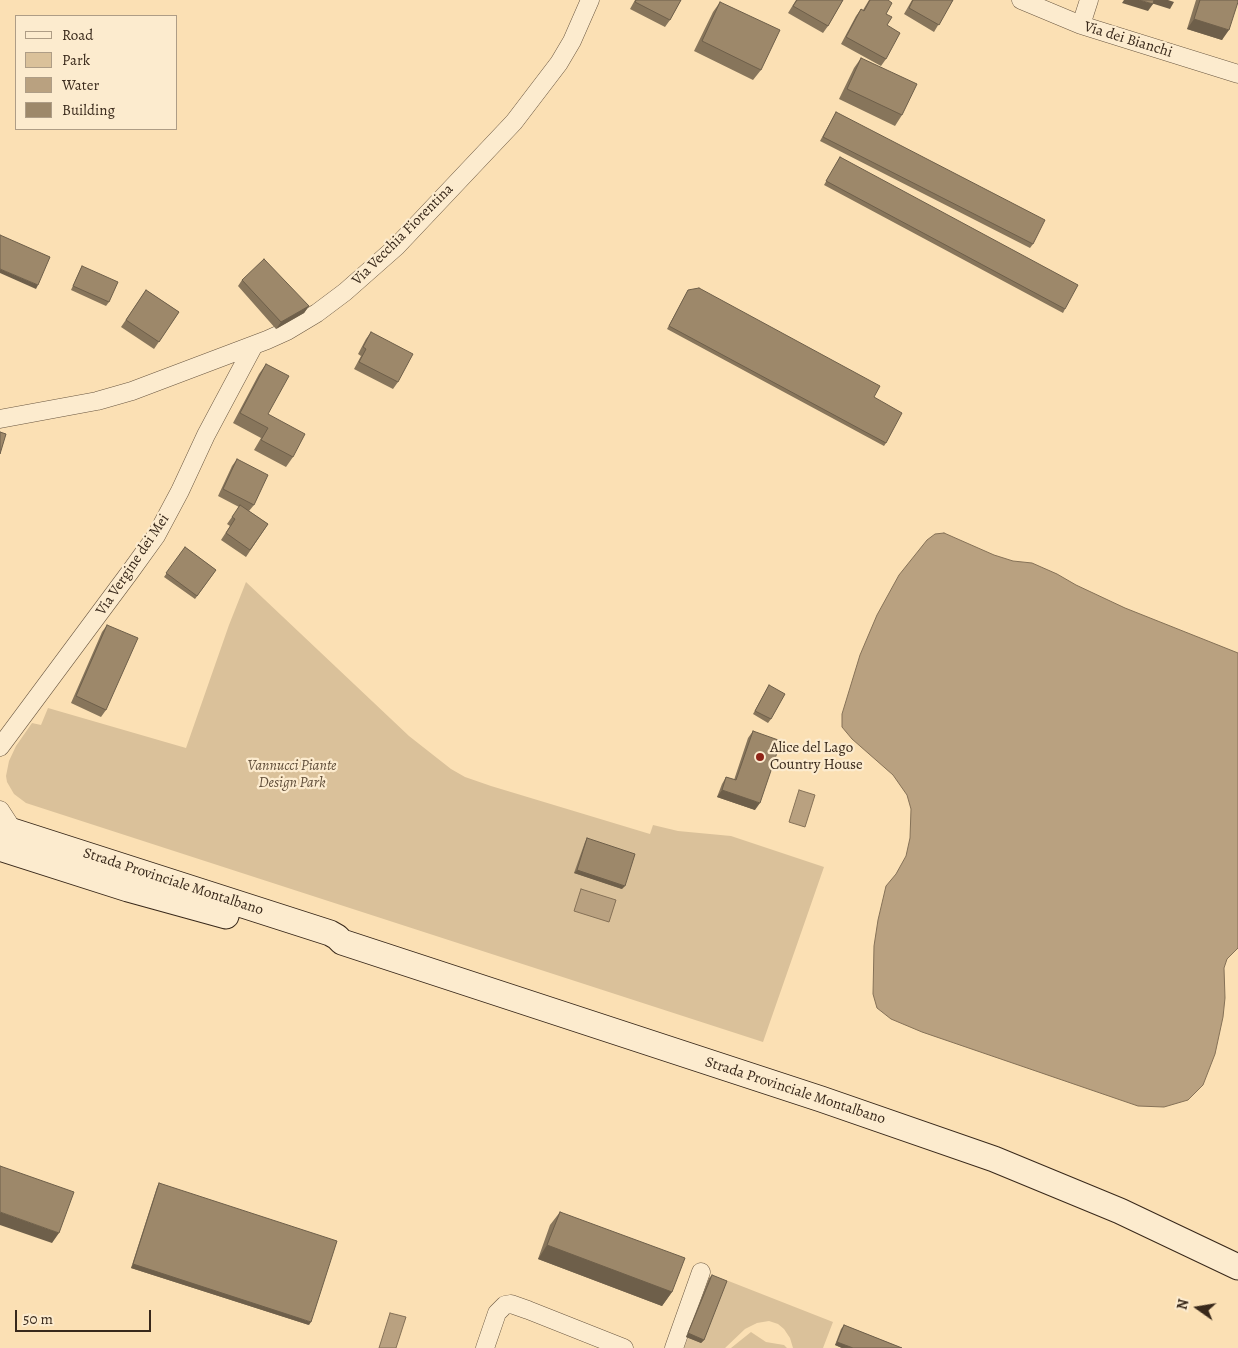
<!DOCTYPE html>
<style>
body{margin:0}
#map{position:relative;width:1238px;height:1348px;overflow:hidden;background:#fbe0b4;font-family:Alegreya,serif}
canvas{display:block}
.legend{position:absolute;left:15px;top:15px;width:162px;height:115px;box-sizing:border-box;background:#fcebce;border:1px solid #ae9d86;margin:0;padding:6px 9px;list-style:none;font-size:15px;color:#38281a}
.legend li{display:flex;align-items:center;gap:10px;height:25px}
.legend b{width:25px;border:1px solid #ae9d86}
.north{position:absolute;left:1173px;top:1283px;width:50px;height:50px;-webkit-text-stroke:4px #fcebce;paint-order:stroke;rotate:283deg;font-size:14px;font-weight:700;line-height:20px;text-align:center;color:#38281a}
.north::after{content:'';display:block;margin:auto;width:18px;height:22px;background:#38281a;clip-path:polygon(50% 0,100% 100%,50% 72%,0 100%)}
.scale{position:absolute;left:15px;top:1310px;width:136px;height:22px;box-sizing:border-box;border:2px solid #38281a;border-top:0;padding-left:6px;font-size:15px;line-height:18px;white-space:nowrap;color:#38281a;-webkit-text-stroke:4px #fcebce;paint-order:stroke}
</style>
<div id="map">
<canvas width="1238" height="1348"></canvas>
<ul class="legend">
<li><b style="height:6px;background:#fcebce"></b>Road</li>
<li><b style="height:14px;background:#dac19a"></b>Park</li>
<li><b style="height:14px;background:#b9a180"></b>Water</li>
<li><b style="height:14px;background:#9d886a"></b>Building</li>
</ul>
<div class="north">N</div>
<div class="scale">50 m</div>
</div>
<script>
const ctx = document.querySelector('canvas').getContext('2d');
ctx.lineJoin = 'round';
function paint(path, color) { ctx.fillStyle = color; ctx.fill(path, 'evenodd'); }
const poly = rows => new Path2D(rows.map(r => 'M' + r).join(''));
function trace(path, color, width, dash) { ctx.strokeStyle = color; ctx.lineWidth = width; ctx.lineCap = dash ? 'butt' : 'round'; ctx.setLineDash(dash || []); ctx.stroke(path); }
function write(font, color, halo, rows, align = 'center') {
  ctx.font = font + ' Alegreya,serif'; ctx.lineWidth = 4.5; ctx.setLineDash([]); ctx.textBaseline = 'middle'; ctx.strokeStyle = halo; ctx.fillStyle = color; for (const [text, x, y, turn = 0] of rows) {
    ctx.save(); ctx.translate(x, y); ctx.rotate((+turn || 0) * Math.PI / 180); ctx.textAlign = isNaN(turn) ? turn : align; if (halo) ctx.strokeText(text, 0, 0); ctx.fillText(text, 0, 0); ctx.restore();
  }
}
paint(poly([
 [246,582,409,736,451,769,465,777,491,786,650,834,653,825,678,831,731,836,824,867,763,1042,26,803,14,794,7,782,6,776,9,761,16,746,32,723,41,725,48,708,186,748,229,625],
 [726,1280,833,1322,823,1348,793,1348,790,1338,784,1329,778,1324,769,1321,757,1323,745,1329,725,1348,684,1348,688,1338,701,1343],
 [751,1332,766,1342,784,1345,787,1348,731,1348]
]), '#dac19a');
const water = poly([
 [944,533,994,555,1013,561,1032,563,1057,574,1076,585,1125,608,1238,653,1238,948,1227,959,1224,968,1225,998,1223,1017,1215,1054,1203,1085,1188,1100,1164,1107,1138,1106,922,1032,891,1019,877,1008,873,994,874,946,878,920,886,886,896,874,906,856,910,838,911,809,907,795,893,775,852,739,842,727,842,714,860,655,877,615,899,575,927,540,935,534,944,533],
 [799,790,815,795,805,827,789,822,799,790],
 [581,889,616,900,609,922,574,911,581,889],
 [390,1313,406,1317,396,1348,379,1348,390,1313]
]);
paint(water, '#b9a180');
trace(water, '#857157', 1);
const minor = poly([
 [1021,0,1081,25,1238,74],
 [1081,25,1089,0],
 [0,419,97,401,132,391,267,340,287,331,317,313,345,292,396,247,514,122,559,63,572,41,590,0],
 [0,747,130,572,156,536,180,491,206,435,254,345],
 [0,810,13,830],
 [485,1348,497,1313,505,1305,511,1304,528,1310,624,1348],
 [674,1348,701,1272]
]);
const secondary = poly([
 [0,827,330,933,337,937,342,942,821,1099,994,1159,1120,1211,1238,1267],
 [0,848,128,889,226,916]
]);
trace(minor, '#695640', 19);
trace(secondary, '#38281a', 27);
trace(minor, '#fcebce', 18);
trace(secondary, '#fcebce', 25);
paint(poly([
 [635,0,681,0,670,20,665,27,630,9],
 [796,0,843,0,828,26,823,33,788,13],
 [869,0,888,0,886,14,887,25,886,59,881,66,841,44,856,16,861,9,863,10],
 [912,0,953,0,934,32,904,14],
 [1196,0,1238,0,1222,40,1187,29],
 [720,2,761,70,753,80,694,51,713,12],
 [861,58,902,115,895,126,839,99,854,68],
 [836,112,1033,244,1030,248,820,141],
 [840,157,1065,309,1063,313,824,185],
 [82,266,109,302,106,306,71,290,80,270],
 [242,280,309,306,304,313,276,329,238,286],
 [146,290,179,312,154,349,121,327],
 [688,290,874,397,886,443,884,446,667,329],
 [371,332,398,382,393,389,354,369,361,356,358,354,366,339],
 [266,364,268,414,293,457,286,467,254,450,261,438,233,423,259,374],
 [237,459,254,505,249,511,268,524,246,557,221,540,230,526,227,524,239,507,218,496,232,466],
 [185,547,216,570,195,599,164,577],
 [107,625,106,710,101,717,71,703,102,632],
 [769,685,771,719,768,723,753,714],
 [753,731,755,810,717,797,722,784,726,777,734,780,748,738],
 [587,838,622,889,574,873,585,842],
 [159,1183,309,1325,131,1268,157,1187],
 [560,1212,672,1292,662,1306,538,1259,550,1225],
 [712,1275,704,1340,701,1343,686,1337,709,1278],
 [844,1325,902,1348,842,1348,835,1345,841,1329]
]), '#87755b');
paint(poly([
 [1124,0,1139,0,1153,4,1148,11,1122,3],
 [1153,0,1168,0,1174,2,1170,9,1151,3],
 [1194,19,1229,30,1222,40,1187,29],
 [0,269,38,285,36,289,0,273],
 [309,306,304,313,276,329,281,322],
 [722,790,760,803,755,810,717,797],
 [577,870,625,886,622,889,574,873],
 [0,1212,59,1233,52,1243,0,1225],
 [547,1245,672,1292,662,1306,538,1259],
 [133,1264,311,1322,309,1325,131,1268],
 [688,1333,704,1340,701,1343,686,1337],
 [837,1342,853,1348,842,1348,835,1345]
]), '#6e5f4a');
const building = poly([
 [636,0,681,0,670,20,635,2,636,0],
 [797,0,843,0,828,26,793,6,797,0],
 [870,0,888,0,892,3,886,14,892,17,887,25,900,33,886,59,846,37,861,9,864,11,870,0],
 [913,0,953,0,939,25,909,8,913,0],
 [1139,0,1154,0,1153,4,1139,0],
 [1200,0,1238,0,1238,2,1229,30,1194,19,1200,0],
 [720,2,780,30,761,70,702,41,720,2],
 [861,58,917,84,902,115,847,89,861,58],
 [836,112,1045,220,1033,244,823,137,836,112],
 [840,157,1078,285,1065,309,826,181,840,157],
 [0,235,50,257,38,285,0,269,0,235],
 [264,259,309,306,281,322,242,280,264,259],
 [82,266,118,282,109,302,73,286,82,266],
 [699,288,880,386,874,397,902,413,886,443,669,326,688,290,699,288],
 [146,290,179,312,159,342,126,320,146,290],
 [371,332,413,354,398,382,359,362,366,349,363,347,371,332],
 [266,364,289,376,268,414,305,434,293,457,261,440,268,428,240,413,266,364],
 [0,432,6,434,0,454,0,432],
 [237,459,268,475,254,505,223,489,237,459],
 [240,505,268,524,250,550,226,533,235,519,232,517,240,505],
 [185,547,216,570,197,596,166,573,185,547],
 [107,625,138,638,106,710,76,696,107,625],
 [769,685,785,694,771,719,755,711,769,685],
 [753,731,781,741,760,803,722,790,726,777,736,780,753,731],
 [587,838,635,854,625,886,577,870,587,838],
 [0,1166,74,1192,59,1233,0,1212,0,1166],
 [159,1183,337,1241,311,1322,133,1264,159,1183],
 [560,1212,685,1258,672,1292,547,1245,560,1212],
 [712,1275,727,1281,704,1340,688,1333,712,1275],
 [844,1325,902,1348,853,1348,837,1342,844,1325]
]);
paint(building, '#9d886a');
trace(building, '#6e5f4a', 1);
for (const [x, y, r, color] of [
 [760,757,5,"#8f2418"]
]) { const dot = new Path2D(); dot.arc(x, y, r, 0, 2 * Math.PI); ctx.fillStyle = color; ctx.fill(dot); trace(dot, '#fcebce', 2); }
write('15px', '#38281a', '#fcebce', [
 ["Via dei Bianchi",1128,40,17],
 ["Via Vecchia Fiorentina",403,235,-45],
 ["Via Vergine dei Mei",133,565,-56],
 ["Strada Provinciale Montalbano",173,882,18],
 ["Strada Provinciale Montalbano",795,1091,18]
]);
write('15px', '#38281a', '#fcebce', [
 ["Alice del Lago",770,748],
 ["Country House",770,765]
], 'left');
write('italic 15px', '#604e3a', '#fcebce', [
 ["Vannucci Piante",292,766],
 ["Design Park",292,783]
]);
</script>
